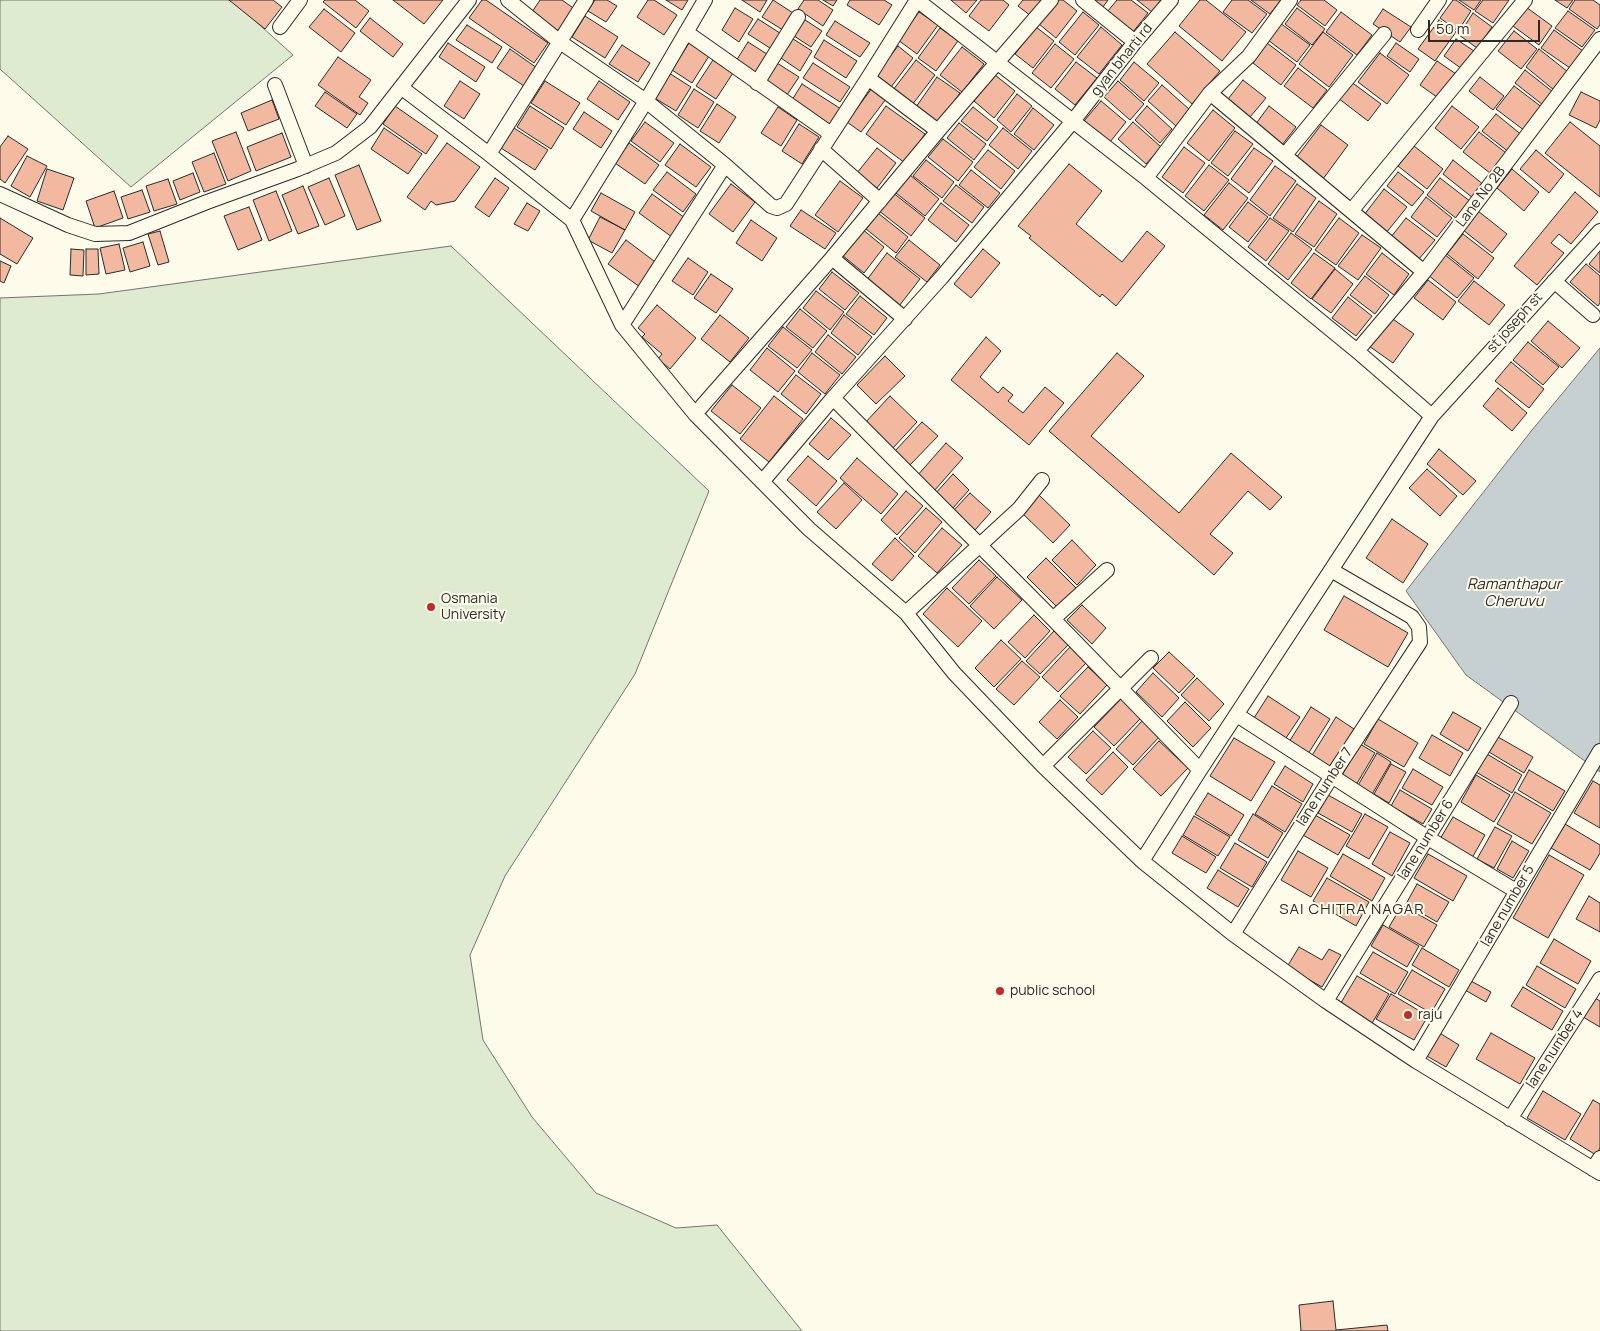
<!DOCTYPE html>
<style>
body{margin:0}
#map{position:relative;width:1600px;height:1331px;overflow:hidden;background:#fdfbea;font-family:Manrope,sans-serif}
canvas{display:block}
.scale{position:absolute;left:1428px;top:20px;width:112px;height:22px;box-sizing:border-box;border:2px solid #2b2b2b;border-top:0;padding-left:6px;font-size:15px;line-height:18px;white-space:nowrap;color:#2b2b2b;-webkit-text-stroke:4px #fdfbea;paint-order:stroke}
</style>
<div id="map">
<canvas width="1600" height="1331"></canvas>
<div class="scale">50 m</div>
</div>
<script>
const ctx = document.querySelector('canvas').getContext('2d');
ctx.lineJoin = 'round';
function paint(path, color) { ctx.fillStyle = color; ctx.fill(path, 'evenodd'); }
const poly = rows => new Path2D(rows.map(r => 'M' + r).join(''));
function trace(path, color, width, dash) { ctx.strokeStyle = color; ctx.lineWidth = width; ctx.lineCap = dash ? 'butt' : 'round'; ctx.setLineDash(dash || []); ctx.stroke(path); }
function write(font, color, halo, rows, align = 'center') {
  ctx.font = font + ' Manrope,sans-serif'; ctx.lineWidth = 4; ctx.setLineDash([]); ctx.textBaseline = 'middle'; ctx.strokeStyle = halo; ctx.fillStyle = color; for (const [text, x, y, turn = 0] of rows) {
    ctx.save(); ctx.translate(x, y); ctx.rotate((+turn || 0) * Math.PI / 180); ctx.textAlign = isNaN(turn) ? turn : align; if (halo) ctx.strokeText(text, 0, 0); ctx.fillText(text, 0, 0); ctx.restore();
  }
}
const green = poly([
 [0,0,232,0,293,55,131,187,0,69,0,0],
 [451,246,709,491,635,674,505,876,470,955,483,1040,532,1117,596,1193,676,1228,717,1225,802,1331,0,1331,0,298,99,294,451,246]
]);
paint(green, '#deebd1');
trace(green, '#74746e', 1);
const water = poly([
 [1600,348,1600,772,1466,675,1406,591,1532,430,1600,348]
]);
paint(water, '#c7d0d0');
trace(water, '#74746e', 1);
const building = poly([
 [229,0,273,0,282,7,265,29,229,0],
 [325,0,355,0,369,11,356,28,323,2,325,0],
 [393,0,443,0,424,24,393,0],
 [482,0,486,0,548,43,534,63,469,18,482,0],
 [540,0,562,0,576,10,560,32,532,12,540,0],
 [595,0,607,0,617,6,606,22,588,11,595,0],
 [648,0,654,0,677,15,664,35,637,17,648,0],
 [666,0,688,0,682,10,666,0],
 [742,0,767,0,760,12,742,0],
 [773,0,793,13,783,30,762,17,773,0],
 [804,0,818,0,833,10,823,26,798,9,804,0],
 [823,0,837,0,833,6,823,0],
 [850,0,884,0,892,5,879,25,847,5,850,0],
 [951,0,977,0,966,13,951,0],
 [981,0,1003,0,1009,5,989,31,969,16,981,0],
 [1023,0,1043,0,1031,16,1018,6,1023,0],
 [1057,0,1063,0,1077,11,1056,38,1039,24,1057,0],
 [1094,0,1108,0,1103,7,1094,0],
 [1117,0,1131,0,1148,13,1133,32,1107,12,1117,0],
 [1137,0,1161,0,1152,12,1137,0],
 [1200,0,1206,0,1246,32,1222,61,1179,26,1200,0],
 [1232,0,1248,0,1267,14,1252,33,1223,12,1232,0],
 [1251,0,1281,0,1270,14,1251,0],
 [1301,0,1324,0,1337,10,1325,26,1297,5,1301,0],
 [1453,0,1456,0,1471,11,1458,31,1440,18,1453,0],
 [1459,0,1481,0,1474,10,1459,0],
 [1483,0,1509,0,1493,23,1475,11,1483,0],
 [1555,0,1573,0,1567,8,1555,0],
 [1575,0,1593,0,1600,5,1600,25,1597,29,1569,9,1575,0],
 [1526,7,1552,26,1539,45,1513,26,1526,7],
 [735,8,753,19,739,42,722,30,735,8],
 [1297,8,1325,29,1312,45,1285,24,1297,8],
 [324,9,355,33,341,52,309,27,324,9],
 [1383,9,1411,27,1400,42,1373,24,1383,9],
 [1568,11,1595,30,1582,47,1555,28,1568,11],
 [919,12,938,25,917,54,898,40,919,12],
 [1083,12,1099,25,1075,55,1059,42,1083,12],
 [1341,12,1372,35,1357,55,1326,32,1341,12],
 [1473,13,1492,27,1477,48,1459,35,1473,13],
 [585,16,618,37,605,58,572,37,585,16],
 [370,18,403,44,393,57,360,31,370,18],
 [802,18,822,31,811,47,791,34,802,18],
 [758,19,783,35,773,50,748,34,758,19],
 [1439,20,1456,32,1435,61,1418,49,1439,20],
 [835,21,870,43,860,57,826,35,835,21],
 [1280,23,1310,45,1297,62,1268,40,1280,23],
 [467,25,502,47,492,63,456,40,467,25],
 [1036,27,1054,41,1033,68,1015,54,1036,27],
 [1101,27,1122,45,1099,74,1077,57,1101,27],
 [940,28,958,41,936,71,918,58,940,28],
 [1554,30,1583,51,1570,68,1541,48,1554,30],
 [1514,31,1537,49,1521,69,1498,51,1514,31],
 [1175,32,1220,71,1192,104,1147,64,1175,32],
 [1323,32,1353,55,1329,87,1299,64,1323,32],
 [790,37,812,51,800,71,778,56,790,37],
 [1456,39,1474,51,1462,69,1444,56,1456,39],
 [824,40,857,61,846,78,814,57,824,40],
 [748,42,770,56,758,75,736,61,748,42],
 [448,43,485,67,476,82,439,57,448,43],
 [689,43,709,56,692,83,672,70,689,43],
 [1267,43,1296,65,1281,85,1253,63,1267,43],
 [1396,43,1419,59,1410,72,1387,56,1396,43],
 [1055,44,1074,59,1051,88,1032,73,1055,44],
 [622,45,650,63,638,82,609,64,622,45],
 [898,46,913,58,891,87,876,75,898,46],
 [962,47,984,64,962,92,940,75,962,47],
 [510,49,537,68,524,86,497,68,510,49],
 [1539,49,1568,72,1554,90,1526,67,1539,49],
 [1380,53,1409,75,1387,104,1358,82,1380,53],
 [338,57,371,80,359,97,368,103,360,115,318,85,338,57],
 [713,60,733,73,716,99,696,86,713,60],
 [916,60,935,75,912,105,893,90,916,60],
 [1437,61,1459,76,1441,100,1420,85,1437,61],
 [1076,62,1097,78,1075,105,1055,89,1076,62],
 [1134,62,1159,83,1144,101,1120,80,1134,62],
 [777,63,799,77,787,95,765,81,777,63],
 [813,63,850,87,840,102,803,78,813,63],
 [1298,68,1327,90,1313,108,1284,86,1298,68],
 [1525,70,1553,92,1543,105,1515,83,1525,70],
 [669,73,691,87,676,111,653,97,669,73],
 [995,75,1015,91,994,118,974,101,995,75],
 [937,77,960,93,938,123,916,107,937,77],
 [1480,77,1504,96,1493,110,1469,91,1480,77],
 [1243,80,1266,98,1250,117,1228,99,1243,80],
 [460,81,480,94,464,119,444,106,460,81],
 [545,81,580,103,566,125,531,103,545,81],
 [599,81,630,102,618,120,587,99,599,81],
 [1118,81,1144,104,1130,120,1104,97,1118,81],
 [1350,81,1381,104,1368,121,1338,98,1350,81],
 [802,84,841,109,831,125,792,100,802,84],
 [1162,85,1190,110,1176,126,1148,101,1162,85],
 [1514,86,1543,108,1525,131,1496,109,1514,86],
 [872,88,886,99,861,132,847,122,872,88],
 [694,89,714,102,698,128,678,115,694,89],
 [325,92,357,114,347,128,315,106,325,92],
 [1581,92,1600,101,1600,120,1596,128,1569,115,1581,92],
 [1017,94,1032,106,1011,132,997,120,1017,94],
 [272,100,279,119,248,131,241,113,272,100],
 [1101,101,1126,122,1110,142,1084,121,1101,101],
 [717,104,736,117,719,143,700,131,717,104],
 [395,106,438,136,426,154,383,124,395,106],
 [530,106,564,128,551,149,517,127,530,106],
 [886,106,925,134,905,163,866,134,886,106],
 [1147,106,1172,129,1160,143,1135,120,1147,106],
 [1269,106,1296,127,1282,145,1255,125,1269,106],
 [1452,106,1479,127,1461,149,1435,128,1452,106],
 [778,107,797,120,781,146,761,133,778,107],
 [973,107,998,127,987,141,961,121,973,107],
 [1033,108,1054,125,1034,150,1014,134,1033,108],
 [1213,110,1235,128,1209,161,1187,143,1213,110],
 [584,112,612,131,601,148,573,129,584,112],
 [1496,114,1523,136,1510,153,1482,131,1496,114],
 [645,122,674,143,660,162,631,141,645,122],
 [1133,122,1161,147,1146,164,1118,139,1133,122],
 [1570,122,1600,146,1600,197,1545,153,1570,122],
 [959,123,986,144,974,160,947,138,959,123],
 [799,124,819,137,802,164,782,151,799,124],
 [1321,125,1348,145,1323,179,1296,158,1321,125],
 [384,128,422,154,408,174,371,149,384,128],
 [514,128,548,150,535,170,501,148,514,128],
 [1003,128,1032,151,1018,169,989,145,1003,128],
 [1235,131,1253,144,1228,176,1211,163,1235,131],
 [236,132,251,171,228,181,212,141,236,132],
 [1479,132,1506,153,1490,173,1463,152,1479,132],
 [282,133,291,157,256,171,247,147,282,133],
 [8,136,28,149,5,183,0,179,0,147,8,136],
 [943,139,973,162,958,181,928,157,943,139],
 [447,143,480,167,455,201,436,205,431,201,425,210,407,197,447,143],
 [629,143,659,165,645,184,615,163,629,143],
 [680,144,711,167,696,187,665,165,680,144],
 [1414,146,1443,169,1427,189,1398,166,1414,146],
 [1184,147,1205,163,1183,193,1162,177,1184,147],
 [877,148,896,163,877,188,857,173,877,148],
 [1254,148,1273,161,1249,193,1231,179,1254,148],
 [988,150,1015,171,1001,189,974,167,988,150],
 [1536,150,1564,174,1549,193,1520,169,1536,150],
 [214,153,226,184,204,192,192,162,214,153],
 [27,156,47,166,30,197,11,186,27,156],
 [926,160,954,182,942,198,913,176,926,160],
 [1453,160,1484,185,1473,198,1443,174,1453,160],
 [1069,164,1102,191,1076,224,1122,262,1147,231,1165,246,1116,306,1102,294,1100,297,1029,238,1031,236,1018,226,1069,164],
 [359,165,381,221,357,230,335,175,359,165],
 [1209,165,1229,180,1204,211,1185,196,1209,165],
 [1275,166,1296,181,1270,216,1250,200,1275,166],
 [47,169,74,178,63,210,37,201,47,169],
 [1512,169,1539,192,1524,211,1497,188,1512,169],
 [971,170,1000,193,988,208,959,185,971,170],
 [667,172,696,194,683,212,653,190,667,172],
 [1398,172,1424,192,1412,206,1387,186,1398,172],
 [193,173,200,192,180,200,173,181,193,173],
 [910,175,939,199,925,216,896,193,910,175],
 [329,178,345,216,325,225,308,187,329,178],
 [495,178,509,188,489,217,475,207,495,178],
 [1440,178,1471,202,1457,219,1427,195,1440,178],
 [168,179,177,204,154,211,146,186,168,179],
 [840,181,863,198,838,232,815,215,840,181],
 [1229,183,1248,198,1223,230,1204,215,1229,183],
 [731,184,755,202,733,232,709,214,731,184],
 [1297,184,1316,198,1293,232,1273,218,1297,184],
 [956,185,984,207,972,223,943,201,956,185],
 [303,186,319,226,298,234,282,195,303,186],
 [1384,189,1407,207,1386,233,1364,215,1384,189],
 [142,190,150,212,128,219,121,197,142,190],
 [114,191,123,218,95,228,86,201,114,191],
 [276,191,292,231,269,241,253,200,276,191],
 [892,192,925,218,911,236,878,210,892,192],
 [1575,192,1598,212,1571,244,1559,234,1551,243,1564,253,1537,285,1514,266,1575,192],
 [601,193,635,212,625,230,591,211,601,193],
 [652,194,685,218,672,237,639,213,652,194],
 [1426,197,1452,218,1437,237,1411,217,1426,197],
 [1319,201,1337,214,1314,247,1295,234,1319,201],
 [1248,202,1268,217,1248,242,1229,227,1248,202],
 [527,203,540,211,528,231,514,224,527,203],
 [941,203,969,225,956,242,928,220,941,203],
 [249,207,262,240,238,250,224,216,249,207],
 [801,210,836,233,825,249,790,226,801,210],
 [1478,211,1507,234,1492,253,1463,230,1478,211],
 [878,213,908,237,896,253,866,229,878,213],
 [600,217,625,230,612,253,588,240,600,217],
 [0,218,33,238,17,264,0,254,0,218],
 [1270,218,1289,231,1266,261,1248,247,1270,218],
 [1339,218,1359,233,1336,265,1315,250,1339,218],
 [1406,218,1435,240,1419,259,1391,237,1406,218],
 [751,220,777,238,762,261,736,243,751,220],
 [862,229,884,247,864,273,842,255,862,229],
 [160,231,169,262,158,265,148,234,160,231],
 [1291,233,1312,249,1288,280,1268,264,1291,233],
 [1463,234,1494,258,1478,279,1447,254,1463,234],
 [1362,235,1381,248,1358,280,1338,266,1362,235],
 [626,240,658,264,640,287,608,264,626,240],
 [909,240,940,265,927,282,895,257,909,240],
 [143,242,150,266,130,272,123,248,143,242],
 [119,244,125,270,106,274,100,248,119,244],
 [71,249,84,250,83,276,70,275,71,249],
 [86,249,98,249,99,274,86,275,86,249],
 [983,249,1000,263,971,298,954,284,983,249],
 [1600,251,1600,273,1589,264,1600,251],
 [887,253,920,279,899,306,866,281,887,253],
 [1314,253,1335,268,1311,299,1291,283,1314,253],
 [1382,253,1409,274,1394,295,1366,274,1382,253],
 [1444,254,1474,278,1457,298,1428,275,1444,254],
 [688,258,708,272,693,295,672,281,688,258],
 [0,261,11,266,4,283,0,281,0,261],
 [1586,264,1600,276,1600,303,1598,306,1570,282,1586,264],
 [1335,269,1353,284,1331,313,1312,299,1335,269],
 [832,272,859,293,845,310,819,289,832,272],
 [711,274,733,289,716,313,694,298,711,274],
 [1365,276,1389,295,1375,314,1350,295,1365,276],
 [1428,280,1456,302,1443,320,1414,298,1428,280],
 [1474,281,1505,305,1489,325,1458,301,1474,281],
 [816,291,844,312,830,330,803,308,816,291],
 [860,296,887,318,874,335,846,314,860,296],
 [1348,297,1372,316,1356,336,1332,318,1348,297],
 [657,305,696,338,670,369,658,359,662,354,642,337,645,334,638,328,657,305],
 [800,309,827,331,813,348,786,327,800,309],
 [720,315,749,338,730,362,701,339,720,315],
 [844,315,872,337,858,355,831,333,844,315],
 [1390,317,1414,334,1393,363,1369,346,1390,317],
 [1548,321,1580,348,1562,368,1531,341,1548,321],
 [783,327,812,350,797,368,768,346,783,327],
 [828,335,856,357,842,374,815,352,828,335],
 [986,337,1001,351,980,377,998,393,1003,387,1013,395,1008,401,1023,413,1045,387,1064,403,1029,445,951,380,986,337],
 [1528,342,1559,367,1543,385,1513,360,1528,342],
 [767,348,795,371,778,392,750,370,767,348],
 [812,353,840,375,825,394,798,372,812,353],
 [1117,353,1144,376,1091,436,1179,513,1231,453,1282,497,1270,510,1248,491,1210,534,1233,553,1214,575,1049,431,1117,353],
 [885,356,905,376,876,404,857,385,885,356],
 [1511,362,1544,389,1529,408,1495,381,1511,362],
 [796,375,821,394,806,414,781,394,796,375],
 [732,385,761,408,740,434,711,411,732,385],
 [1498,388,1527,413,1512,431,1483,406,1498,388],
 [774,396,803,419,769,462,740,439,774,396],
 [890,396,917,422,892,449,864,424,890,396],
 [831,418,851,435,828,460,809,444,831,418],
 [922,422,938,436,909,466,894,452,922,422],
 [946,443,963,458,934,491,917,476,946,443],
 [1439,449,1476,481,1463,495,1427,464,1439,449],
 [808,456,837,481,816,506,787,480,808,456],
 [857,458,898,494,881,514,840,478,857,458],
 [1427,469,1457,496,1440,516,1409,488,1427,469],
 [953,474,969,490,952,509,935,494,953,474],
 [844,483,862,500,836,529,817,512,844,483],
 [906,491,923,506,897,535,881,520,906,491],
 [970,493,991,512,975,530,954,510,970,493],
 [1039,495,1070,525,1053,543,1022,513,1039,495],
 [926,508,942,522,915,553,899,538,926,508],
 [1392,519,1428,544,1403,583,1366,558,1392,519],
 [942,528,962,545,937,573,918,556,942,528],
 [895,538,914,556,892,581,872,564,895,538],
 [1072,540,1096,565,1077,585,1052,560,1072,540],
 [1046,558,1076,588,1057,607,1027,577,1046,558],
 [979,560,996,576,969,604,952,588,979,560],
 [997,577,1022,600,994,629,970,606,997,577],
 [947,588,982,621,958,647,923,614,947,588],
 [1344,596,1408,633,1388,667,1324,630,1344,596],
 [1082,605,1106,628,1092,644,1067,620,1082,605],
 [1034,615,1050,631,1025,658,1008,642,1034,615],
 [1054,631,1068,645,1040,674,1026,661,1054,631],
 [1001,640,1021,659,994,687,975,668,1001,640],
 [1071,646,1088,661,1058,692,1042,677,1071,646],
 [1169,652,1195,676,1179,693,1153,668,1169,652],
 [1022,661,1040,677,1014,705,996,689,1022,661],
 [1088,667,1107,685,1080,714,1060,696,1088,667],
 [1153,673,1179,698,1162,717,1136,692,1153,673],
 [1197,678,1224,704,1209,721,1181,695,1197,678],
 [1268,696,1300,717,1286,738,1254,718,1268,696],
 [1121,699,1141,718,1114,746,1094,727,1121,699],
 [1060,700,1078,717,1057,739,1039,722,1060,700],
 [1185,702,1211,728,1193,747,1167,721,1185,702],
 [1311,707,1330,719,1308,754,1289,742,1311,707],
 [1453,712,1481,728,1468,751,1440,734,1453,712],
 [1336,717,1354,729,1330,768,1311,757,1336,717],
 [1378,719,1418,743,1404,767,1364,744,1378,719],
 [1143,720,1160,736,1133,765,1116,749,1143,720],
 [1093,731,1111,748,1086,774,1068,757,1093,731],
 [1432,735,1463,753,1450,776,1419,758,1432,735],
 [1498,737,1533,757,1524,773,1489,752,1498,737],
 [1234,738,1275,762,1251,801,1210,776,1234,738],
 [1159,741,1188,768,1161,796,1133,769,1159,741],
 [1360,744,1375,753,1356,785,1341,777,1360,744],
 [1113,752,1128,767,1102,795,1086,780,1113,752],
 [1377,753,1391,762,1371,796,1357,787,1377,753],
 [1487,754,1522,775,1512,793,1476,772,1487,754],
 [1391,764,1406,772,1389,803,1374,794,1391,764],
 [1285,766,1313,784,1303,802,1274,784,1285,766],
 [1413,769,1443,787,1432,805,1402,788,1413,769],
 [1529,770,1565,791,1553,811,1518,790,1529,770],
 [1476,775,1510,795,1494,822,1461,802,1476,775],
 [1593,781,1600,785,1600,828,1574,813,1593,781],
 [1272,786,1302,804,1285,832,1255,814,1272,786],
 [1400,790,1432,809,1423,824,1391,806,1400,790],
 [1515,792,1551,813,1532,844,1497,824,1515,792],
 [1208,793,1244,815,1231,836,1195,814,1208,793],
 [1328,795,1362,814,1352,832,1318,813,1328,795],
 [1253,814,1283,833,1268,858,1238,840,1253,814],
 [1365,814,1388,827,1369,859,1346,846,1365,814],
 [1315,815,1350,835,1338,855,1303,835,1315,815],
 [1194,816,1230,837,1218,856,1183,835,1194,816],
 [1453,817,1485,835,1472,858,1440,839,1453,817],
 [1565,824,1600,845,1600,853,1590,870,1551,848,1565,824],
 [1495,827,1512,836,1494,868,1477,859,1495,827],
 [1390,832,1410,843,1392,876,1372,864,1390,832],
 [1182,836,1216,857,1206,873,1172,853,1182,836],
 [1512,841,1529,851,1513,878,1497,869,1512,841],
 [1235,843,1267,862,1252,887,1220,868,1235,843],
 [1298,851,1328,868,1311,897,1281,880,1298,851],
 [1343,854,1385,878,1372,901,1330,876,1343,854],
 [1428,854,1467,876,1453,901,1414,878,1428,854],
 [1549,855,1584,875,1548,938,1513,918,1549,855],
 [1218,870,1249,889,1238,907,1207,888,1218,870],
 [1327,878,1369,902,1356,926,1313,901,1327,878],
 [1417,884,1449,902,1437,922,1406,904,1417,884],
 [1589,896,1600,903,1600,932,1576,919,1589,896],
 [1402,905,1437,925,1424,947,1389,927,1402,905],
 [1383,925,1419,946,1407,967,1371,946,1383,925],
 [1554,939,1591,961,1578,984,1540,963,1554,939],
 [1299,947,1322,960,1329,949,1341,955,1322,987,1287,967,1299,947],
 [1422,948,1459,970,1449,987,1412,965,1422,948],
 [1373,952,1408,972,1395,994,1360,973,1373,952],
 [1537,966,1576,989,1565,1008,1526,985,1537,966],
 [1412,970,1445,989,1431,1013,1398,994,1412,970],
 [1357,976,1389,994,1371,1025,1339,1006,1357,976],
 [1471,981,1491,992,1486,1002,1465,990,1471,981],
 [1523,987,1563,1011,1552,1030,1511,1006,1523,987],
 [1391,994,1428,1016,1414,1040,1376,1019,1391,994],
 [1595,998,1600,1001,1600,1027,1583,1017,1595,998],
 [1438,1032,1459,1045,1446,1067,1425,1055,1438,1032],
 [1491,1033,1535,1058,1520,1084,1476,1059,1491,1033],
 [1543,1091,1581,1114,1565,1140,1527,1118,1543,1091],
 [1593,1100,1600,1104,1600,1148,1596,1155,1570,1139,1593,1100],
 [1333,1301,1336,1330,1387,1325,1388,1331,1301,1331,1299,1305,1333,1301]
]);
paint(building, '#f2b8a0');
trace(building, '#2b2b2b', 1);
const minor = poly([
 [508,0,560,42,646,101,725,165,622,325],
 [1083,0,1135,42],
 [280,27,300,0],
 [1418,30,1439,0],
 [686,32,831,134],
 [868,78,938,131],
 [757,83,798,17],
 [275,85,306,166],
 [402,88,489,154,572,220,622,325,695,414,809,529,906,613,954,673,1043,766,1142,861,1233,934,1326,1001,1416,1061,1600,1173],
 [1210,93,1424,272],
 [821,149,880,201],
 [489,154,586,0],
 [1285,155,1384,34],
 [725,165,771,206,777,208,786,204,868,78,917,0,1146,178,1357,351,1432,416],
 [1146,178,1210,93,1249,56,1290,0],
 [0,194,68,225,95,234,129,233,207,202,298,169,336,153,370,127,469,0],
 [1352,210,1525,0],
 [572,220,646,101,705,0],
 [832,258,905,319],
 [1554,281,1593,315],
 [1357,351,1424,272,1600,39],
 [833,398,1053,619,1200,770],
 [695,414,832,258,938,131,1051,0],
 [762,482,833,398,941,278,1073,121,1135,42,1171,0],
 [906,613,1019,509,1042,480],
 [1053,619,1107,570],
 [1237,715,1428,838,1516,891],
 [1043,766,1151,658],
 [1142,861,1200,770,1432,416,1600,231],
 [1233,934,1332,776,1420,642,1419,627,1412,617,1331,570],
 [1326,1001,1511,703],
 [1416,1061,1600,751],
 [1510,1119,1600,979],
 [1593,1169,1600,1158]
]);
trace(minor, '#2b2b2b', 16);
trace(minor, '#fdfbea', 14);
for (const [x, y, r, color] of [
 [431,607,5,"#c62828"],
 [1000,991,5,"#c62828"],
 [1408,1015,5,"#c62828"]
]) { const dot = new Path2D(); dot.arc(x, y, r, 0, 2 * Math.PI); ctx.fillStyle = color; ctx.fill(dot); trace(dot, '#fdfbea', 2); }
write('14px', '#2b2b2b', '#fdfbea', [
 ["gyan bharti rd",1122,60,-51],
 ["Lane No 2B",1481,197,-53],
 ["st joseph st",1515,323,-48],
 ["lane number 7",1325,787,-57],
 ["lane number 6",1426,840,-58],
 ["lane number 5",1508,906,-60],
 ["lane number 4",1555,1049,-57]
]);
write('14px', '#2b2b2b', '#fdfbea', [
 ["Osmania",441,599],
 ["University",441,615],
 ["public school",1010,991],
 ["raju",1418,1015]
], 'left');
write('italic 15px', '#2b2b2b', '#fdfbea', [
 ["Ramanthapur",1514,585],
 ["Cheruvu",1514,602]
]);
ctx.letterSpacing = '1px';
write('15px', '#2b2b2b', '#fdfbea', [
 ["SAI CHITRA NAGAR",1352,910]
]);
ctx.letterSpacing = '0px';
</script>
